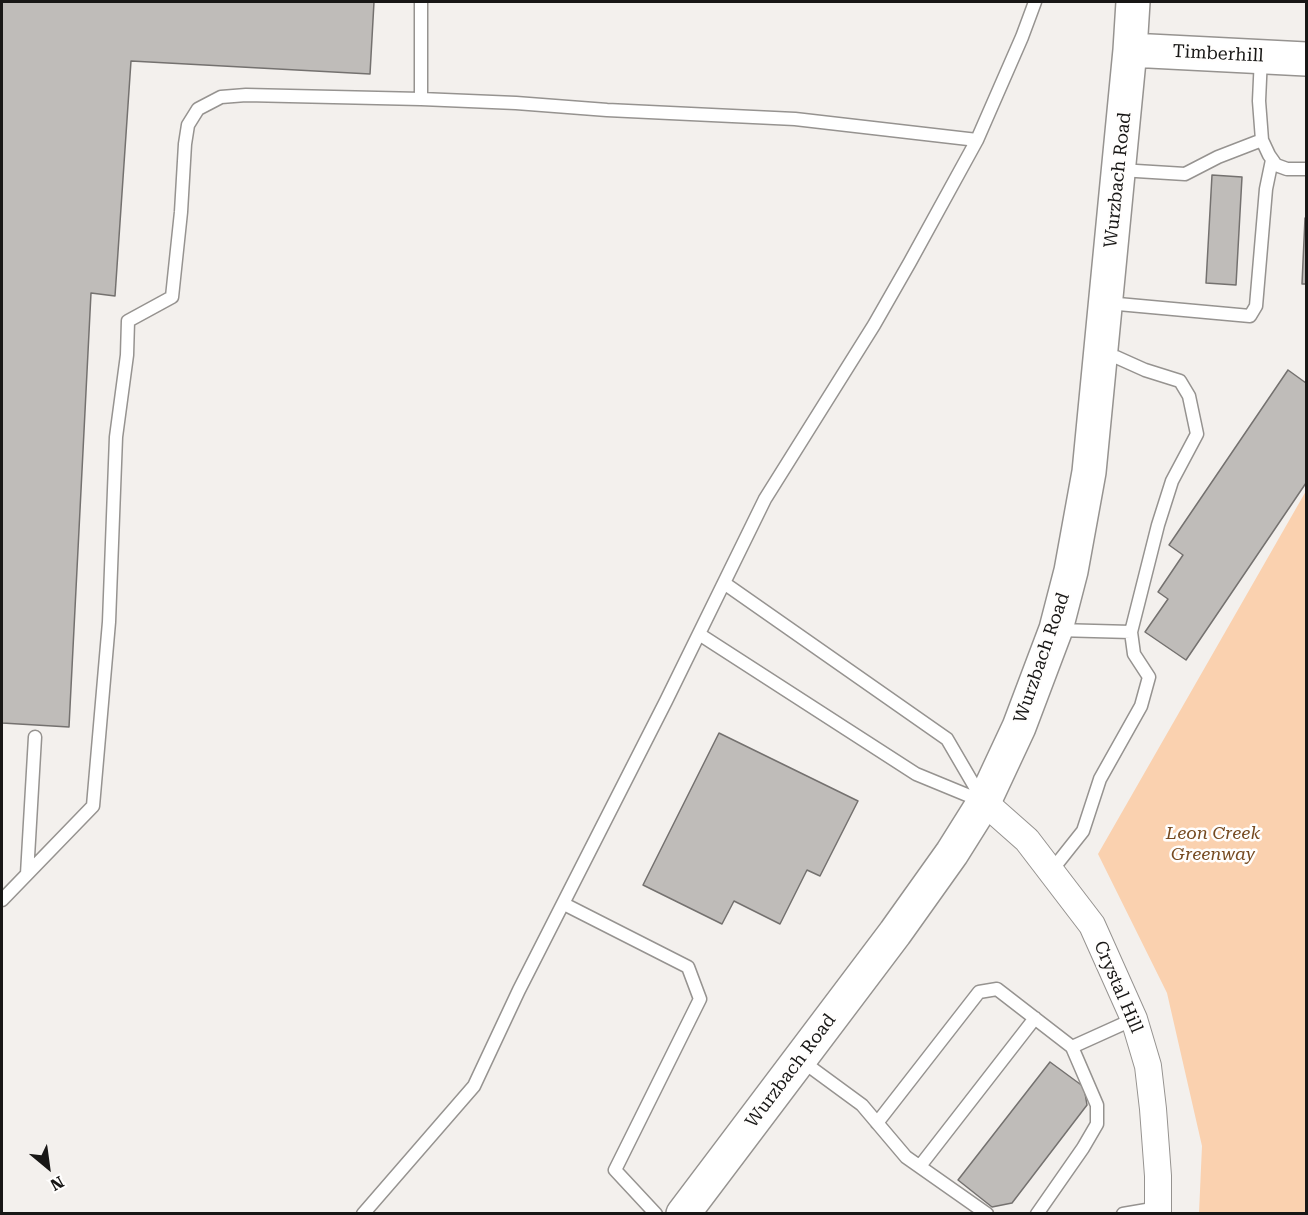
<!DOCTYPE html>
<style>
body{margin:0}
#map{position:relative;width:1308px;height:1215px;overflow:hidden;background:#f3f0ed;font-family:"Roboto Serif",serif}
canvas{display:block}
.frame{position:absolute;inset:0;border:3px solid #181716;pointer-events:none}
.north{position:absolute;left:18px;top:1137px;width:60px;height:60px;-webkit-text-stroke:4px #fffefd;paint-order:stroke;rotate:151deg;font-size:16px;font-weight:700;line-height:24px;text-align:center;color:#181716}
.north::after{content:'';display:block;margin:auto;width:21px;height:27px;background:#181716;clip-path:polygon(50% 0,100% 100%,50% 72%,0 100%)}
</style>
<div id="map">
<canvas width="1308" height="1215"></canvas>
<div class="frame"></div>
<div class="north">N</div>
</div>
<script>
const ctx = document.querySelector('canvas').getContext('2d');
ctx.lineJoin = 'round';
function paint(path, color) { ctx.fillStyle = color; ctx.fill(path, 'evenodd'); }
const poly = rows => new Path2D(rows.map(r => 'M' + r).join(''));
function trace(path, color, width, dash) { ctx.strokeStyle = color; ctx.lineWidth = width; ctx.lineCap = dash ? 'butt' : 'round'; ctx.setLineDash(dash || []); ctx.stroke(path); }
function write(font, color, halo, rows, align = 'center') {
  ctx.font = font + ' "Roboto Serif",serif'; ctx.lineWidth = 5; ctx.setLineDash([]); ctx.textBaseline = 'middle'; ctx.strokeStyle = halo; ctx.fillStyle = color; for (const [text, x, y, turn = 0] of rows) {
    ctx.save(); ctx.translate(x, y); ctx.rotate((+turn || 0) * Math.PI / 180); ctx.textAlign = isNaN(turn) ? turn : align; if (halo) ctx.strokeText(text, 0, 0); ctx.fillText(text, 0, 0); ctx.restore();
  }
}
paint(poly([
 [1306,491,1306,1213,1199,1213,1202,1146,1167,993,1098,854]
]), '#fad1af');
const building = poly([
 [2,2,374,2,370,74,131,61,115,296,91,293,69,727,2,723,2,2],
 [1212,175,1242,177,1236,285,1206,283,1212,175],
 [1305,218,1306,218,1306,284,1302,284,1305,218],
 [1288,370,1306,383,1306,483,1186,660,1145,632,1168,599,1158,592,1183,555,1169,545,1288,370],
 [719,733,858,801,820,876,807,870,780,924,734,901,722,924,643,885,719,733],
 [1050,1062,1084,1087,1087,1105,1012,1203,992,1207,958,1180,1050,1062]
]);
paint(building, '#bfbcb9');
trace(building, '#74716f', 1.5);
const lane = poly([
 [1261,57,1259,101,1262,140,1269,155,1276,165,1287,169,1306,169],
 [421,99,421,2],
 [1120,170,1185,174,1218,157,1262,140],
 [1107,303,1250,316,1256,306,1266,189,1272,160],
 [724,583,947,739,982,799],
 [1057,630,1131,632,1158,525,1172,481,1197,434,1189,396,1180,381,1145,370,1116,357],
 [699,634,916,774,984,802],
 [1052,870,1083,831,1100,779,1141,706,1149,677,1134,654,1131,632],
 [27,874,35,737],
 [2,900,93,806,109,622,116,437,127,355,128,321,172,297,181,212,185,144,188,125,198,109,221,97,246,95,421,99,516,103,607,110,795,119,977,140],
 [564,904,688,967,700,999,615,1170,656,1214],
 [802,1061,862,1105,906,1157,987,1214],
 [877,1123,979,992,997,989,1072,1047,1134,1019],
 [920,1166,1035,1018],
 [363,1214,474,1086,519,990,666,701,765,499,874,325,910,262,977,140,1022,37,1035,2],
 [1037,1214,1083,1148,1097,1124,1097,1105,1072,1047],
 [1123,1214,1158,1208]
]);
const street = poly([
 [984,802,1027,840,1092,925,1134,1019,1148,1066,1153,1109,1158,1176,1158,1214]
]);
const secondary = poly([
 [1130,50,1306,59],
 [683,1214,895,933,952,853,984,802,1019,727,1056,629,1071,571,1089,472,1130,50,1133,2]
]);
trace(lane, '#969390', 15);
trace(street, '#969390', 28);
trace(secondary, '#969390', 36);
trace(lane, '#fff', 12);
trace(street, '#fff', 26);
trace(secondary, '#fff', 33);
write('18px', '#181716', '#fffefd', [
 ["Timberhill",1218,54,3],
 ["Wurzbach Road",1118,180,-84],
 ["Wurzbach Road",1042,658,-71],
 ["Crystal Hill",1118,987,67],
 ["Wurzbach Road",791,1071,-53]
]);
write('italic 18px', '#764a20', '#fffefd', [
 ["Leon Creek",1213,834],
 ["Greenway",1213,855]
]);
</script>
